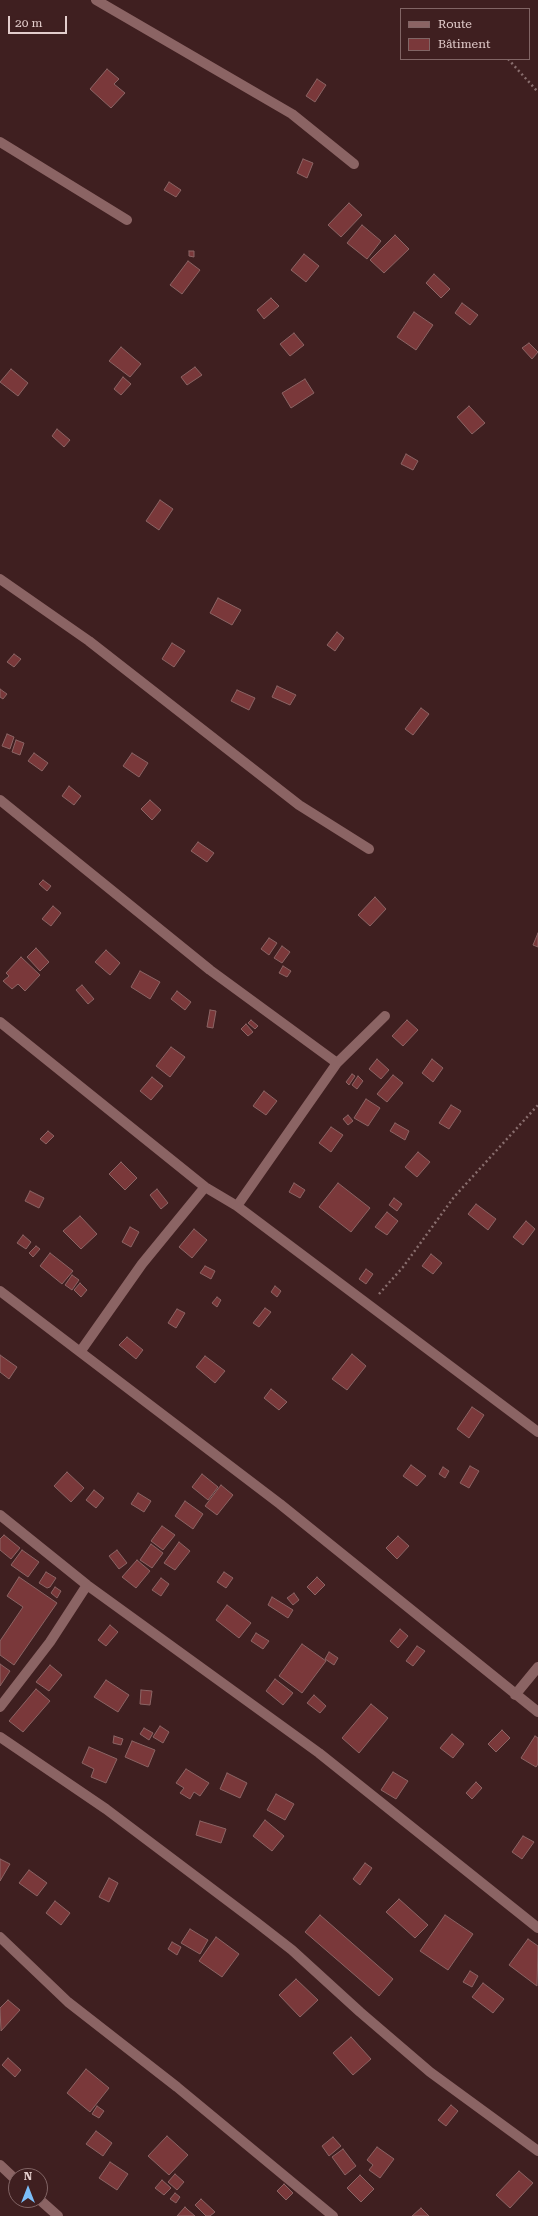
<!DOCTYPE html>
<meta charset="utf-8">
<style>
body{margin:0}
#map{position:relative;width:538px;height:2216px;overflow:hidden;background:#3f1f20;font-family:"Roboto Serif",serif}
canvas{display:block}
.legend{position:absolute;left:400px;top:8px;width:130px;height:52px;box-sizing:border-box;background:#3f1f20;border:1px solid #816565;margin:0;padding:5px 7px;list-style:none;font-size:12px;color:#e3cdcc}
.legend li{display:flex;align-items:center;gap:8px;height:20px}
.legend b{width:20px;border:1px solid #816565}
.north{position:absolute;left:8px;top:2168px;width:40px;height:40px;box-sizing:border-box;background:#3f1f20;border:1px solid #816565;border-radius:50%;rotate:0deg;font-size:11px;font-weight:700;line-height:16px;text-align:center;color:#e3cdcc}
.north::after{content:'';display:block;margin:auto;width:14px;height:18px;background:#7bbef8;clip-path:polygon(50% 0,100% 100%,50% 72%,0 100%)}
.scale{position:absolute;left:8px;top:16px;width:59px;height:18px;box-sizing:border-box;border:2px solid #e3cdcc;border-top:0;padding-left:5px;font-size:12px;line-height:14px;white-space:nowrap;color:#e3cdcc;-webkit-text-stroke:3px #3f1f20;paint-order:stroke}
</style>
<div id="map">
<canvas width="538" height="2216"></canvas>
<ul class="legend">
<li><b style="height:5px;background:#8b6464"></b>Route</li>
<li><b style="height:11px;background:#7a383a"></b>Bâtiment</li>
</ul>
<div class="north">N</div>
<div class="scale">20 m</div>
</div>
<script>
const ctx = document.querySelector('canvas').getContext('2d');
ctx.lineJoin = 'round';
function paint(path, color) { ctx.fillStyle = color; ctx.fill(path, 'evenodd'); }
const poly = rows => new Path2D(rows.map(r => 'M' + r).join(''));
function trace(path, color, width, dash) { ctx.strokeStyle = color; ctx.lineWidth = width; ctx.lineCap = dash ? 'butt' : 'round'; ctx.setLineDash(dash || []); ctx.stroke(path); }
const building = poly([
 [107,69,119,79,114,84,125,93,111,108,90,89,107,69],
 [317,79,326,85,315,102,306,96,317,79],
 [303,159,313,163,307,178,297,173,303,159],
 [169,182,181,190,176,197,164,190,169,182],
 [349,203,362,215,341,237,328,225,349,203],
 [362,225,381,241,367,259,347,243,362,225],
 [395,235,409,249,384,273,370,260,395,235],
 [189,251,194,251,194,257,189,256,189,251],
 [304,254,319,266,306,282,291,270,304,254],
 [188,261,200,270,182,294,170,285,188,261],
 [434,274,450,289,441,298,426,283,434,274],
 [271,298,279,306,264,319,257,310,271,298],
 [462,303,478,315,470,325,455,313,462,303],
 [414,312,433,325,416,350,397,337,414,312],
 [294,333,304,345,290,356,280,344,294,333],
 [529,343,538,352,532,359,522,348,529,343],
 [121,347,141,364,130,377,109,361,121,347],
 [195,367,202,375,187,385,181,377,195,367],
 [11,369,28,383,18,396,0,382,11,369],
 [123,377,131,384,121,395,114,389,123,377],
 [305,379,314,393,291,408,282,393,305,379],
 [469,406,485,423,472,434,457,417,469,406],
 [57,429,70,440,64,447,52,436,57,429],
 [406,454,418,461,413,470,401,464,406,454],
 [160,500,173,509,159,530,146,521,160,500],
 [218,598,241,610,232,625,210,613,218,598],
 [337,632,344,638,335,651,327,645,337,632],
 [172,643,185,651,174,667,162,659,172,643],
 [14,654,21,659,14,667,7,662,14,654],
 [277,686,296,695,290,705,272,697,277,686],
 [0,689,7,694,3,699,0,697,0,689],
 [237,690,255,698,249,710,231,701,237,690],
 [421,708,429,714,413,735,405,729,421,708],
 [7,734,14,737,10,749,2,746,7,734],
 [16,740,24,743,20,755,12,752,16,740],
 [34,753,48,763,42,771,28,761,34,753],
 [132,753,148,763,139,777,123,766,132,753],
 [69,786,81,796,74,805,62,796,69,786],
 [150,800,161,810,152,820,141,809,150,800],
 [198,842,214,853,207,862,191,851,198,842],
 [43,880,51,886,47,891,39,884,43,880],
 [375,897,386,909,370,926,358,915,375,897],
 [53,906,61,913,51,926,42,919,53,906],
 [538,933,538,947,533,945,538,933],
 [269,938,277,943,269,955,261,949,269,938],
 [282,946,290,952,282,963,274,958,282,946],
 [36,948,49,962,40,971,27,957,36,948],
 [106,950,120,963,110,975,95,962,106,950],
 [21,957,40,975,25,991,18,984,12,989,3,981,9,976,6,973,21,957],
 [283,966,291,971,287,977,279,973,283,966],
 [140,971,160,982,150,999,131,987,140,971],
 [82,985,94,999,88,1004,76,990,82,985],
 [177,991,191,1002,185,1010,171,999,177,991],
 [210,1010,216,1011,213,1028,207,1027,210,1010],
 [251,1020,258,1026,255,1029,248,1023,251,1020],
 [407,1020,418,1030,403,1046,392,1036,407,1020],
 [246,1024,253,1032,248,1036,241,1029,246,1024],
 [171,1047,185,1057,170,1077,156,1066,171,1047],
 [377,1059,389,1070,381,1079,369,1069,377,1059],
 [432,1059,443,1068,433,1082,422,1073,432,1059],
 [352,1074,355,1076,349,1085,346,1082,352,1074],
 [393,1075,403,1083,387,1102,377,1094,393,1075],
 [358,1076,363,1081,357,1089,352,1085,358,1076],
 [152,1077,163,1086,151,1100,140,1091,152,1077],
 [264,1091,277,1101,266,1115,253,1106,264,1091],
 [366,1099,380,1108,368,1126,354,1118,366,1099],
 [451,1105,461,1111,449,1129,439,1123,451,1105],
 [348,1115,353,1121,348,1125,343,1119,348,1115],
 [395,1123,409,1131,405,1140,390,1131,395,1123],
 [331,1127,343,1135,331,1152,319,1143,331,1127],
 [48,1131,54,1136,46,1144,40,1139,48,1131],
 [418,1152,430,1162,417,1177,405,1167,418,1152],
 [121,1162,137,1178,125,1190,109,1174,121,1162],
 [294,1183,305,1190,300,1198,289,1192,294,1183],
 [338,1183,370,1208,351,1232,319,1207,338,1183],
 [157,1189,168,1203,161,1209,150,1195,157,1189],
 [30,1191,44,1198,39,1208,25,1201,30,1191],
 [394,1198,402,1204,397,1211,389,1205,394,1198],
 [476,1204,496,1219,488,1230,468,1214,476,1204],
 [387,1212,398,1221,387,1235,375,1227,387,1212],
 [80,1216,97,1234,81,1249,63,1231,80,1216],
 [526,1221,535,1229,523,1245,513,1237,526,1221],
 [130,1227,139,1232,131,1247,122,1242,130,1227],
 [194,1229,207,1240,192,1258,179,1247,194,1229],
 [23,1235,31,1242,26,1249,17,1243,23,1235],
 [36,1246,40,1249,33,1257,29,1253,36,1246],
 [50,1253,73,1271,62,1284,40,1266,50,1253],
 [431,1254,442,1263,433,1274,422,1266,431,1254],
 [205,1266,215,1271,211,1279,200,1273,205,1266],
 [366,1269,373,1274,366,1284,359,1279,366,1269],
 [72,1275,79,1280,72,1290,65,1285,72,1275],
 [80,1283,87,1290,81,1297,74,1290,80,1283],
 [275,1286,281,1291,277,1297,271,1292,275,1286],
 [217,1297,221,1300,217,1307,212,1303,217,1297],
 [265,1308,271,1312,259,1327,253,1323,265,1308],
 [177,1309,185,1313,176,1328,168,1323,177,1309],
 [127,1337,143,1350,136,1359,119,1345,127,1337],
 [352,1354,366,1366,347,1390,332,1379,352,1354],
 [0,1355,17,1367,9,1379,0,1372,0,1355],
 [205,1356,225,1371,215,1383,196,1367,205,1356],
 [271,1389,287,1402,279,1410,264,1398,271,1389],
 [472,1407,484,1415,469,1438,457,1429,472,1407],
 [411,1465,426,1476,417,1486,403,1476,411,1465],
 [470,1466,479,1471,469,1488,460,1483,470,1466],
 [443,1467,449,1471,445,1478,439,1474,443,1467],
 [67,1472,84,1488,71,1502,54,1486,67,1472],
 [202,1474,218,1487,208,1500,192,1487,202,1474],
 [221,1485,233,1495,217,1515,205,1506,221,1485],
 [94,1490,104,1498,96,1508,86,1500,94,1490],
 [138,1493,151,1501,144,1512,131,1504,138,1493],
 [185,1501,203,1514,193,1529,175,1516,185,1501],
 [162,1526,175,1535,163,1550,151,1541,162,1526],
 [4,1535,20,1548,11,1559,0,1550,0,1539,4,1535],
 [398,1536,409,1546,397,1559,386,1548,398,1536],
 [179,1542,190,1551,175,1570,164,1563,179,1542],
 [151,1544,163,1553,152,1568,140,1560,151,1544],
 [22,1550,39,1562,28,1577,11,1565,22,1550],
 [117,1550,127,1563,119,1569,109,1556,117,1550],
 [137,1560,150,1571,136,1588,122,1577,137,1560],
 [46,1572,56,1578,50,1587,47,1588,39,1583,46,1572],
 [224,1572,233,1578,226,1588,217,1582,224,1572],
 [19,1577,57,1603,14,1665,0,1655,0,1641,23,1607,7,1596,19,1577],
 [317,1577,325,1585,315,1595,307,1587,317,1577],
 [161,1578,169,1584,161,1596,152,1590,161,1578],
 [55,1587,61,1591,57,1598,51,1593,55,1587],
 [294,1593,299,1600,293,1605,287,1598,294,1593],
 [272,1597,293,1610,288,1618,268,1605,272,1597],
 [227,1605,251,1623,239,1638,216,1620,227,1605],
 [110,1625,118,1632,106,1646,98,1640,110,1625],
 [400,1629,408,1636,398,1648,390,1641,400,1629],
 [256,1633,269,1641,263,1649,251,1641,256,1633],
 [302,1644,326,1661,302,1693,279,1676,302,1644],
 [417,1646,425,1651,413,1666,406,1661,417,1646],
 [329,1652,338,1658,334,1665,325,1659,329,1652],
 [0,1664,10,1671,0,1686,0,1664],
 [50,1665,62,1675,49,1691,36,1682,50,1665],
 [275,1679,293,1693,283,1705,266,1691,275,1679],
 [106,1680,129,1695,118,1712,94,1697,106,1680],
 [36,1689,50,1701,23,1732,9,1721,36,1689],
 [141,1690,152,1691,150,1705,140,1704,141,1690],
 [314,1695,326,1706,320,1713,307,1703,314,1695],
 [371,1704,388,1718,359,1753,342,1738,371,1704],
 [160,1726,169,1732,163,1743,153,1737,160,1726],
 [144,1728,153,1733,149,1740,140,1734,144,1728],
 [502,1730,510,1738,496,1752,488,1744,502,1730],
 [452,1734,464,1744,453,1758,440,1748,452,1734],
 [114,1736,123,1739,121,1745,113,1743,114,1736],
 [535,1736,538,1738,538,1764,536,1767,521,1758,535,1736],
 [132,1741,155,1750,148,1767,125,1757,132,1741],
 [89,1747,117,1759,106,1783,91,1777,94,1769,82,1763,89,1747],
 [186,1769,209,1783,200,1796,194,1792,190,1799,180,1793,184,1788,176,1783,186,1769],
 [393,1772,408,1781,396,1799,381,1790,393,1772],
 [227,1773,247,1783,240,1798,220,1789,227,1773],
 [476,1782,482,1788,472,1799,466,1793,476,1782],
 [276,1794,294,1804,285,1820,267,1810,276,1794],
 [265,1820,284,1836,272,1851,253,1836,265,1820],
 [200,1821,226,1829,221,1843,196,1835,200,1821],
 [523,1836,534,1842,522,1859,512,1852,523,1836],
 [0,1859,10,1864,0,1881,0,1859],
 [365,1863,372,1868,360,1885,353,1879,365,1863],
 [29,1870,47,1883,37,1896,19,1883,29,1870],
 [109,1878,118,1883,109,1902,99,1897,109,1878],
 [399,1899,428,1925,415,1938,386,1912,399,1899],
 [55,1901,70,1913,61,1925,46,1913,55,1901],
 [320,1915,393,1979,379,1996,305,1932,320,1915],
 [445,1915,473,1934,448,1970,420,1951,445,1915],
 [190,1929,208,1940,200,1954,181,1943,190,1929],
 [216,1937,239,1954,222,1977,199,1961,216,1937],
 [528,1939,538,1946,537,1986,509,1965,528,1939],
 [172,1942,181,1947,177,1955,168,1949,172,1942],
 [470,1971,478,1976,472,1987,463,1982,470,1971],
 [296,1979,318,2000,300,2017,279,1995,296,1979],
 [483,1983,504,1999,493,2013,472,1997,483,1983],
 [8,2000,20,2010,1,2031,0,2008,8,2000],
 [351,2037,371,2059,353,2075,333,2053,351,2037],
 [8,2058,21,2070,15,2077,2,2065,8,2058],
 [86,2069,109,2088,90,2112,67,2093,86,2069],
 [451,2105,458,2111,446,2126,438,2120,451,2105],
 [97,2106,104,2111,99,2118,92,2114,97,2106],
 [96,2131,112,2143,103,2156,86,2144,96,2131],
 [167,2136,188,2155,169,2175,148,2156,167,2136],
 [333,2137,341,2146,329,2156,322,2146,333,2137],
 [377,2147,394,2159,380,2178,369,2170,373,2165,367,2160,377,2147],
 [343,2149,356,2166,345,2175,332,2157,343,2149],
 [110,2162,128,2174,117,2190,99,2178,110,2162],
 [519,2171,533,2183,510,2208,496,2195,519,2171],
 [175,2174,184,2182,177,2190,168,2182,175,2174],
 [360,2175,374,2189,361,2202,347,2188,360,2175],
 [162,2180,171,2188,164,2195,155,2188,162,2180],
 [284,2184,293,2193,286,2200,277,2191,284,2184],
 [175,2193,180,2197,176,2203,170,2199,175,2193],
 [201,2199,215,2212,210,2216,206,2216,195,2205,201,2199],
 [185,2207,188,2210,195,2216,177,2216,185,2207],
 [421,2208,429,2216,412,2216,421,2208]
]);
paint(building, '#7a383a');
trace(building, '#8b6464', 1);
trace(poly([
 [508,59,538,92],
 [379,1294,403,1267,454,1197,538,1105]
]), '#896e6e', 2.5, [2, 3]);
trace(poly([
 [96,0,292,114,354,164],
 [0,142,127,220],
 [0,579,89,641,299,805,369,849],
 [0,800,210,970,337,1063],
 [0,1022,205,1187,237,1206,538,1432],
 [237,1206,337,1063,385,1016],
 [0,1291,280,1504,538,1712],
 [80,1352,142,1264,205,1187],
 [0,1515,87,1585,319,1753,538,1928],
 [515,1695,538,1667],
 [0,1707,50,1642,87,1585],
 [0,1737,106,1809,256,1922,292,1950,360,2012,430,2072,538,2151],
 [0,1937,68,2002,177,2087,333,2216],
 [0,2165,16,2180],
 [40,2200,58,2216]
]), '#8b6464', 10);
</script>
